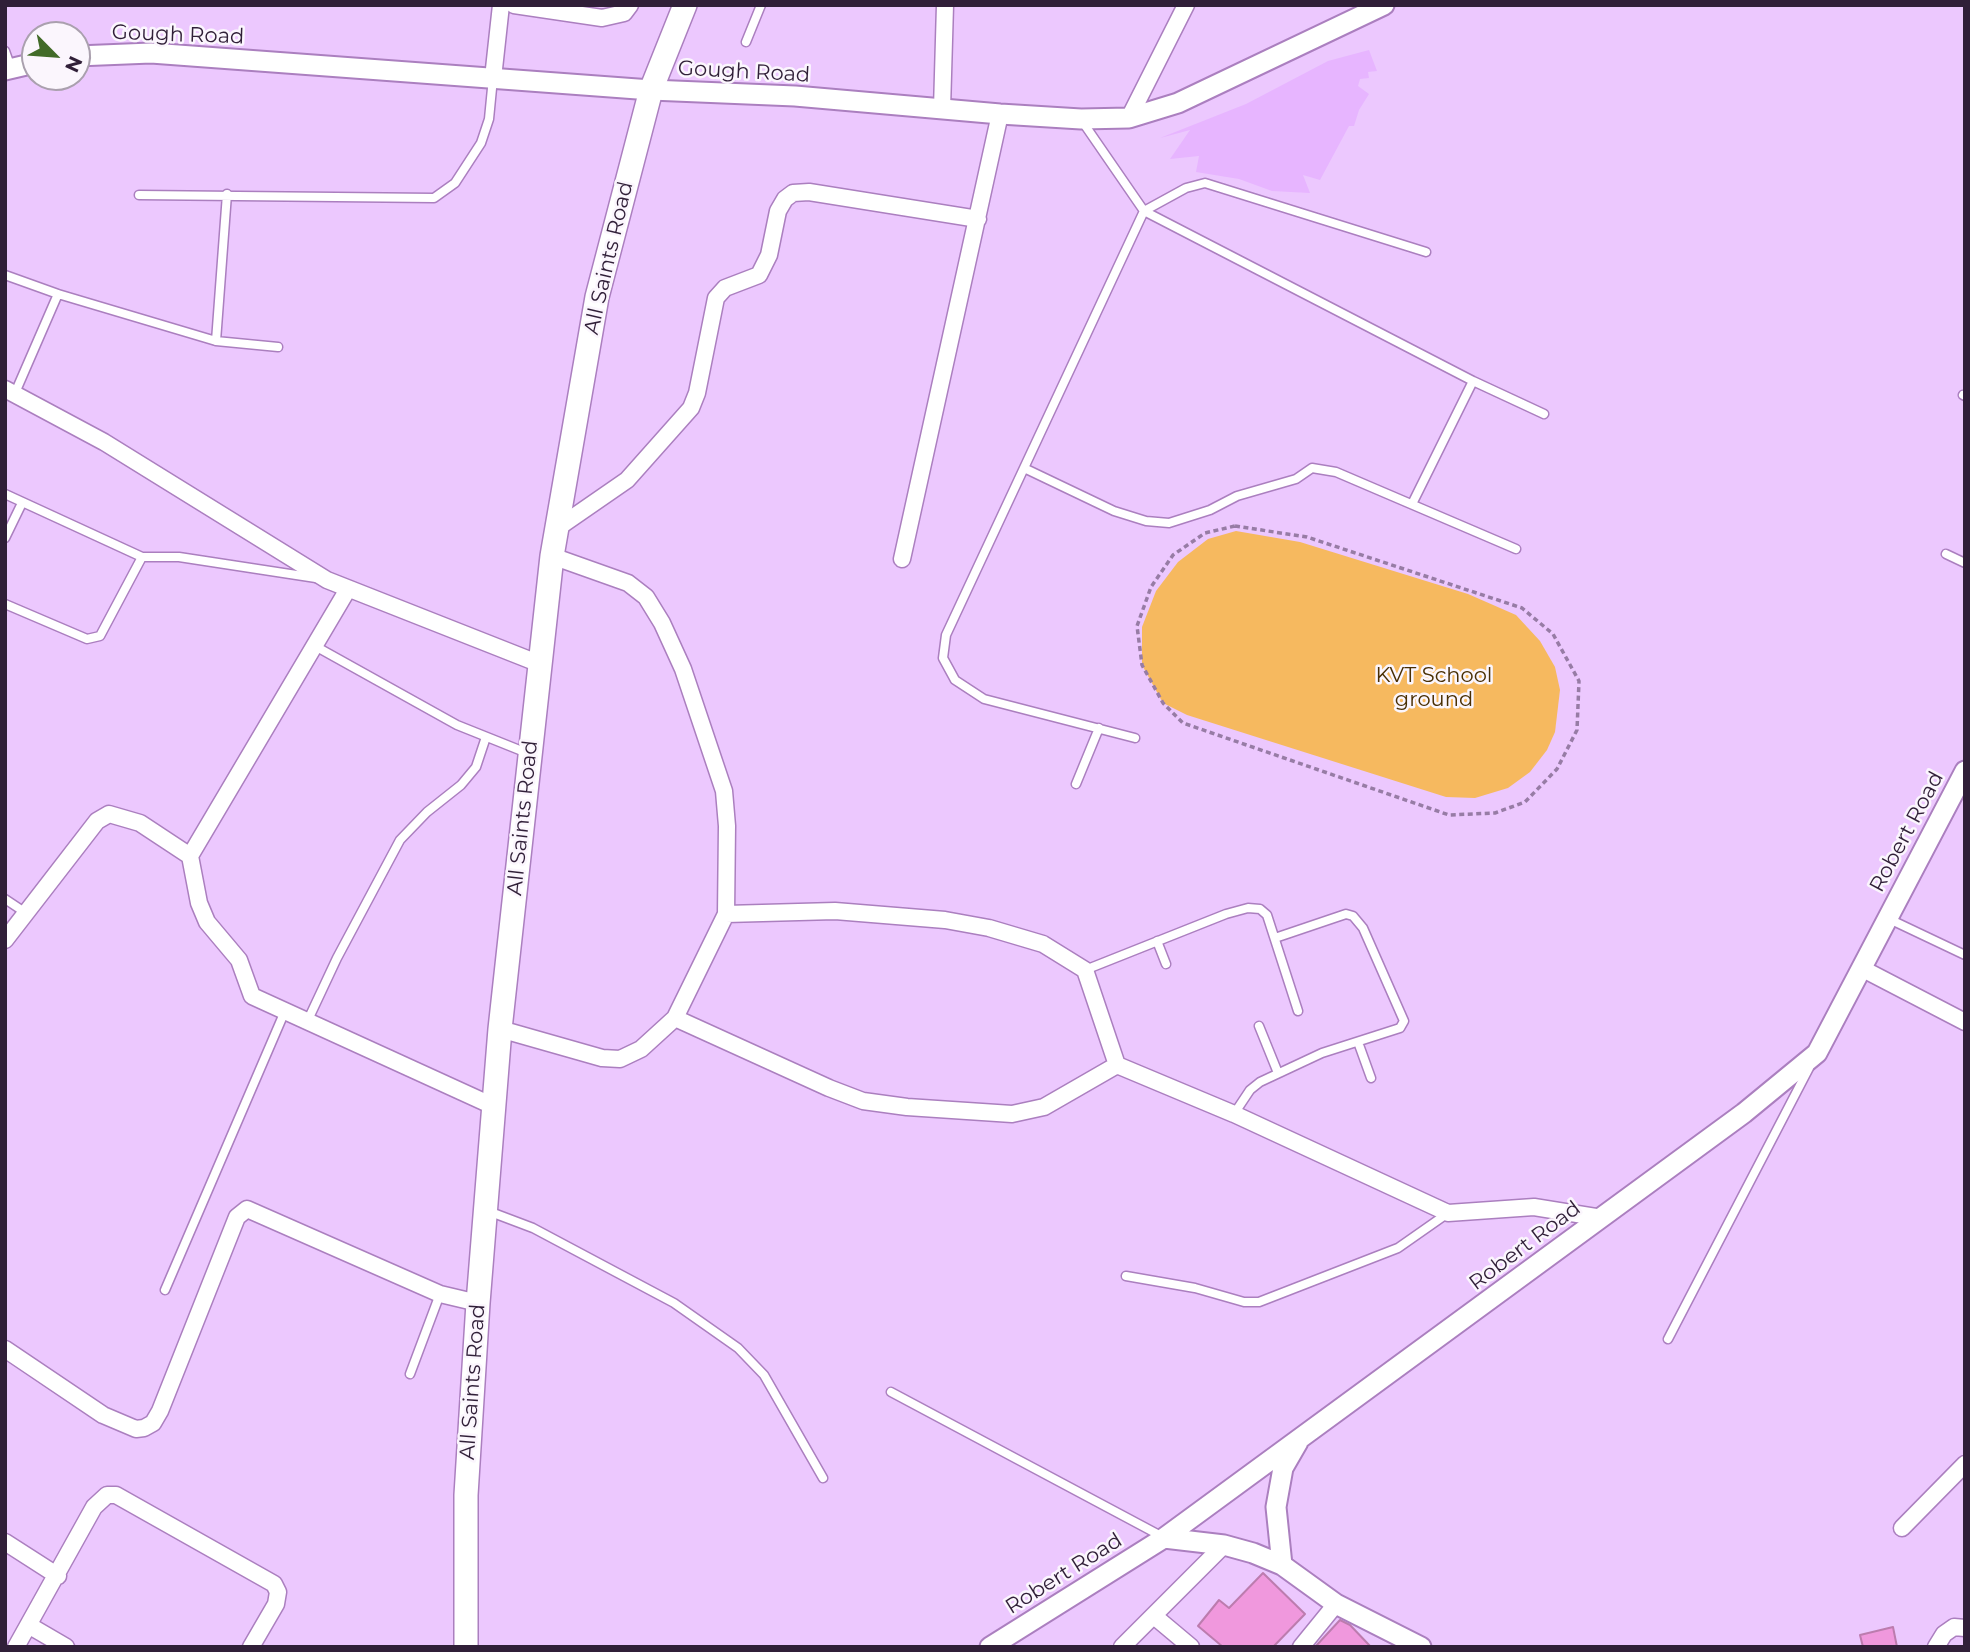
<!DOCTYPE html>
<style>
body{margin:0}
#map{position:relative;width:1970px;height:1652px;overflow:hidden;background:#ecc8fe;font-family:Montserrat,sans-serif}
canvas{display:block}
.frame{position:absolute;inset:0;border:7px solid #301f38;pointer-events:none}
.north{position:absolute;left:21px;top:21px;width:70px;height:70px;box-sizing:border-box;background:#fbf6fd;border:2px solid #aaa0ae;border-radius:50%;rotate:115deg;font-size:19px;font-weight:700;line-height:28px;text-align:center;color:#301f38}
.north::after{content:'';display:block;margin:auto;width:24px;height:32px;background:#426b28;clip-path:polygon(50% 0,100% 100%,50% 72%,0 100%)}
</style>
<div id="map">
<canvas width="1970" height="1652"></canvas>
<div class="frame"></div>
<div class="north">N</div>
</div>
<script>
const ctx = document.querySelector('canvas').getContext('2d');
ctx.lineJoin = 'round';
function paint(path, color) { ctx.fillStyle = color; ctx.fill(path, 'evenodd'); }
const poly = rows => new Path2D(rows.map(r => 'M' + r).join(''));
function trace(path, color, width, dash) { ctx.strokeStyle = color; ctx.lineWidth = width; ctx.lineCap = dash ? 'butt' : 'round'; ctx.setLineDash(dash || []); ctx.stroke(path); }
function write(font, color, halo, rows, align = 'center') {
  ctx.font = font + ' Montserrat,sans-serif'; ctx.lineWidth = 5; ctx.setLineDash([]); ctx.textBaseline = 'middle'; ctx.strokeStyle = halo; ctx.fillStyle = color; for (const [text, x, y, turn = 0] of rows) {
    ctx.save(); ctx.translate(x, y); ctx.rotate((+turn || 0) * Math.PI / 180); ctx.textAlign = isNaN(turn) ? turn : align; if (halo) ctx.strokeText(text, 0, 0); ctx.fillText(text, 0, 0); ctx.restore();
  }
}
paint(poly([
 [1369,50,1377,71,1368,72,1369,78,1360,79,1358,86,1369,94,1359,110,1354,126,1349,126,1320,180,1303,175,1310,193,1272,191,1239,179,1196,172,1199,156,1170,159,1190,130,1160,138,1246,104,1328,61]
]), '#e7b5ff');
paint(poly([
 [1236,531,1300,542,1468,594,1516,615,1540,641,1555,667,1560,690,1555,732,1547,750,1530,772,1508,788,1475,798,1446,797,1187,715,1163,703,1142,665,1142,627,1156,591,1178,562,1208,539]
]), '#f6b95f');
const building = poly([
 [1263,1573,1305,1614,1273,1647,1223,1647,1198,1626,1219,1600,1229,1608,1263,1573],
 [1340,1620,1350,1625,1371,1647,1315,1647,1340,1620],
 [1893,1627,1897,1647,1863,1647,1860,1635,1893,1627]
]);
paint(building, '#f098dd');
trace(building, '#bc7cae', 2);
const service = poly([
 [746,42,761,5],
 [5,51,11,68],
 [1082,121,1144,211,946,635,943,658,955,680,984,699,1135,738],
 [139,195,434,198,455,183,481,143,489,119,493,78],
 [1144,211,1473,381,1544,414],
 [1144,211,1186,188,1205,183,1426,252],
 [5,275,58,294,216,341,278,347],
 [216,341,227,194],
 [15,393,58,294],
 [1963,395,1965,396],
 [1024,468,1114,511,1146,521,1169,523,1210,510,1237,496,1296,479,1312,468,1336,472,1516,549],
 [5,494,142,557,179,557,316,578],
 [1412,504,1473,381],
 [5,538,22,503],
 [1946,554,1965,563],
 [5,604,87,639,100,636,142,557],
 [315,646,457,725,527,753],
 [1076,784,1099,728],
 [5,899,26,913],
 [1887,918,1965,955],
 [1157,941,1166,964],
 [1085,970,1226,914,1248,908,1260,909,1267,915,1298,1011],
 [307,1022,337,958,400,840,427,812,461,785,476,767,486,737],
 [1259,1026,1278,1073],
 [1358,1042,1371,1078],
 [1234,1114,1250,1090,1260,1082,1322,1053,1400,1028,1404,1021,1363,928,1353,916,1346,914,1275,938],
 [488,1211,533,1228,674,1303,738,1348,764,1375,823,1478],
 [1126,1276,1195,1288,1244,1302,1259,1302,1398,1248,1448,1213],
 [165,1290,285,1011],
 [1668,1339,1809,1068],
 [410,1374,440,1294],
 [891,1392,1163,1537]
]);
const minor = poly([
 [514,5,602,18,624,13,630,5],
 [493,78,501,5],
 [942,109,945,5],
 [1129,118,1186,5],
 [5,389,104,442,327,580,540,664],
 [559,527,627,480,691,408,697,393,716,298,725,288,759,275,769,255,778,211,785,199,793,193,809,192,978,219],
 [902,559,1000,114],
 [348,589,190,856,199,903,207,922,239,960,252,996,493,1106],
 [726,914,835,911,945,920,989,928,1043,944,1085,970,1117,1065],
 [5,940,97,821,109,814,140,823,190,856],
 [1861,968,1965,1022],
 [675,1018,829,1088,863,1101,907,1107,1012,1114,1044,1107,1117,1065,1234,1114,1448,1213,1534,1207,1602,1218],
 [500,1029,602,1058,620,1059,641,1049,675,1018,726,914,727,826,724,791,683,669,662,623,646,597,628,583,552,556],
 [5,1349,103,1415,136,1429,144,1428,153,1423,160,1411,237,1217,247,1209,440,1294,478,1303],
 [1902,1528,1965,1464],
 [5,1542,58,1576],
 [1154,1616,1191,1647],
 [30,1626,66,1647],
 [16,1647,94,1507,107,1495,116,1495,274,1584,278,1592,276,1604,251,1647],
 [1122,1647,1224,1545],
 [1301,1647,1336,1604],
 [1936,1647,1944,1634,1954,1627,1965,1628]
]);
const tertiary = poly([
 [77,56,151,53,651,90,795,96,1000,114,1081,119,1129,118,1178,103,1384,5],
 [5,70,35,63],
 [1164,1538,1224,1545,1253,1553,1282,1565,1336,1604,1421,1647],
 [1282,1565,1276,1507,1283,1468,1298,1442],
 [990,1647,1164,1538,1744,1113,1817,1053,1965,771]
]);
const secondary = poly([
 [466,1647,466,1495,478,1303,500,1029,552,556,597,297,651,90,685,5]
]);
trace(service, '#ab7fbf', 11);
trace(minor, '#ab7fbf', 19);
trace(tertiary, '#ab7fbf', 23);
trace(secondary, '#ab7fbf', 26);
trace(poly([
 [1235,526,1307,537,1522,608,1553,634,1579,681,1577,730,1557,769,1525,802,1495,813,1449,815,1183,723,1163,703,1142,665,1137,626,1151,587,1173,555,1205,533,1235,526]
]), '#977ca5', 3.5, [5, 3.5]);
trace(service, '#fff', 8);
trace(minor, '#fff', 16);
trace(tertiary, '#fff', 19);
trace(secondary, '#fff', 23);
write('21px', '#301f38', '#fbf6fd', [
 ["Gough Road",178,35,2],
 ["Gough Road",744,72,3],
 ["All Saints Road",609,258,-77],
 ["All Saints Road",523,818,-84],
 ["Robert Road",1907,832,-62],
 ["Robert Road",1525,1246,-37],
 ["All Saints Road",473,1382,-86],
 ["Robert Road",1064,1574,-32]
]);
write('21px', '#492f03', '#fbf6fd', [
 ["KVT School",1434,676],
 ["ground",1434,700]
]);
</script>
